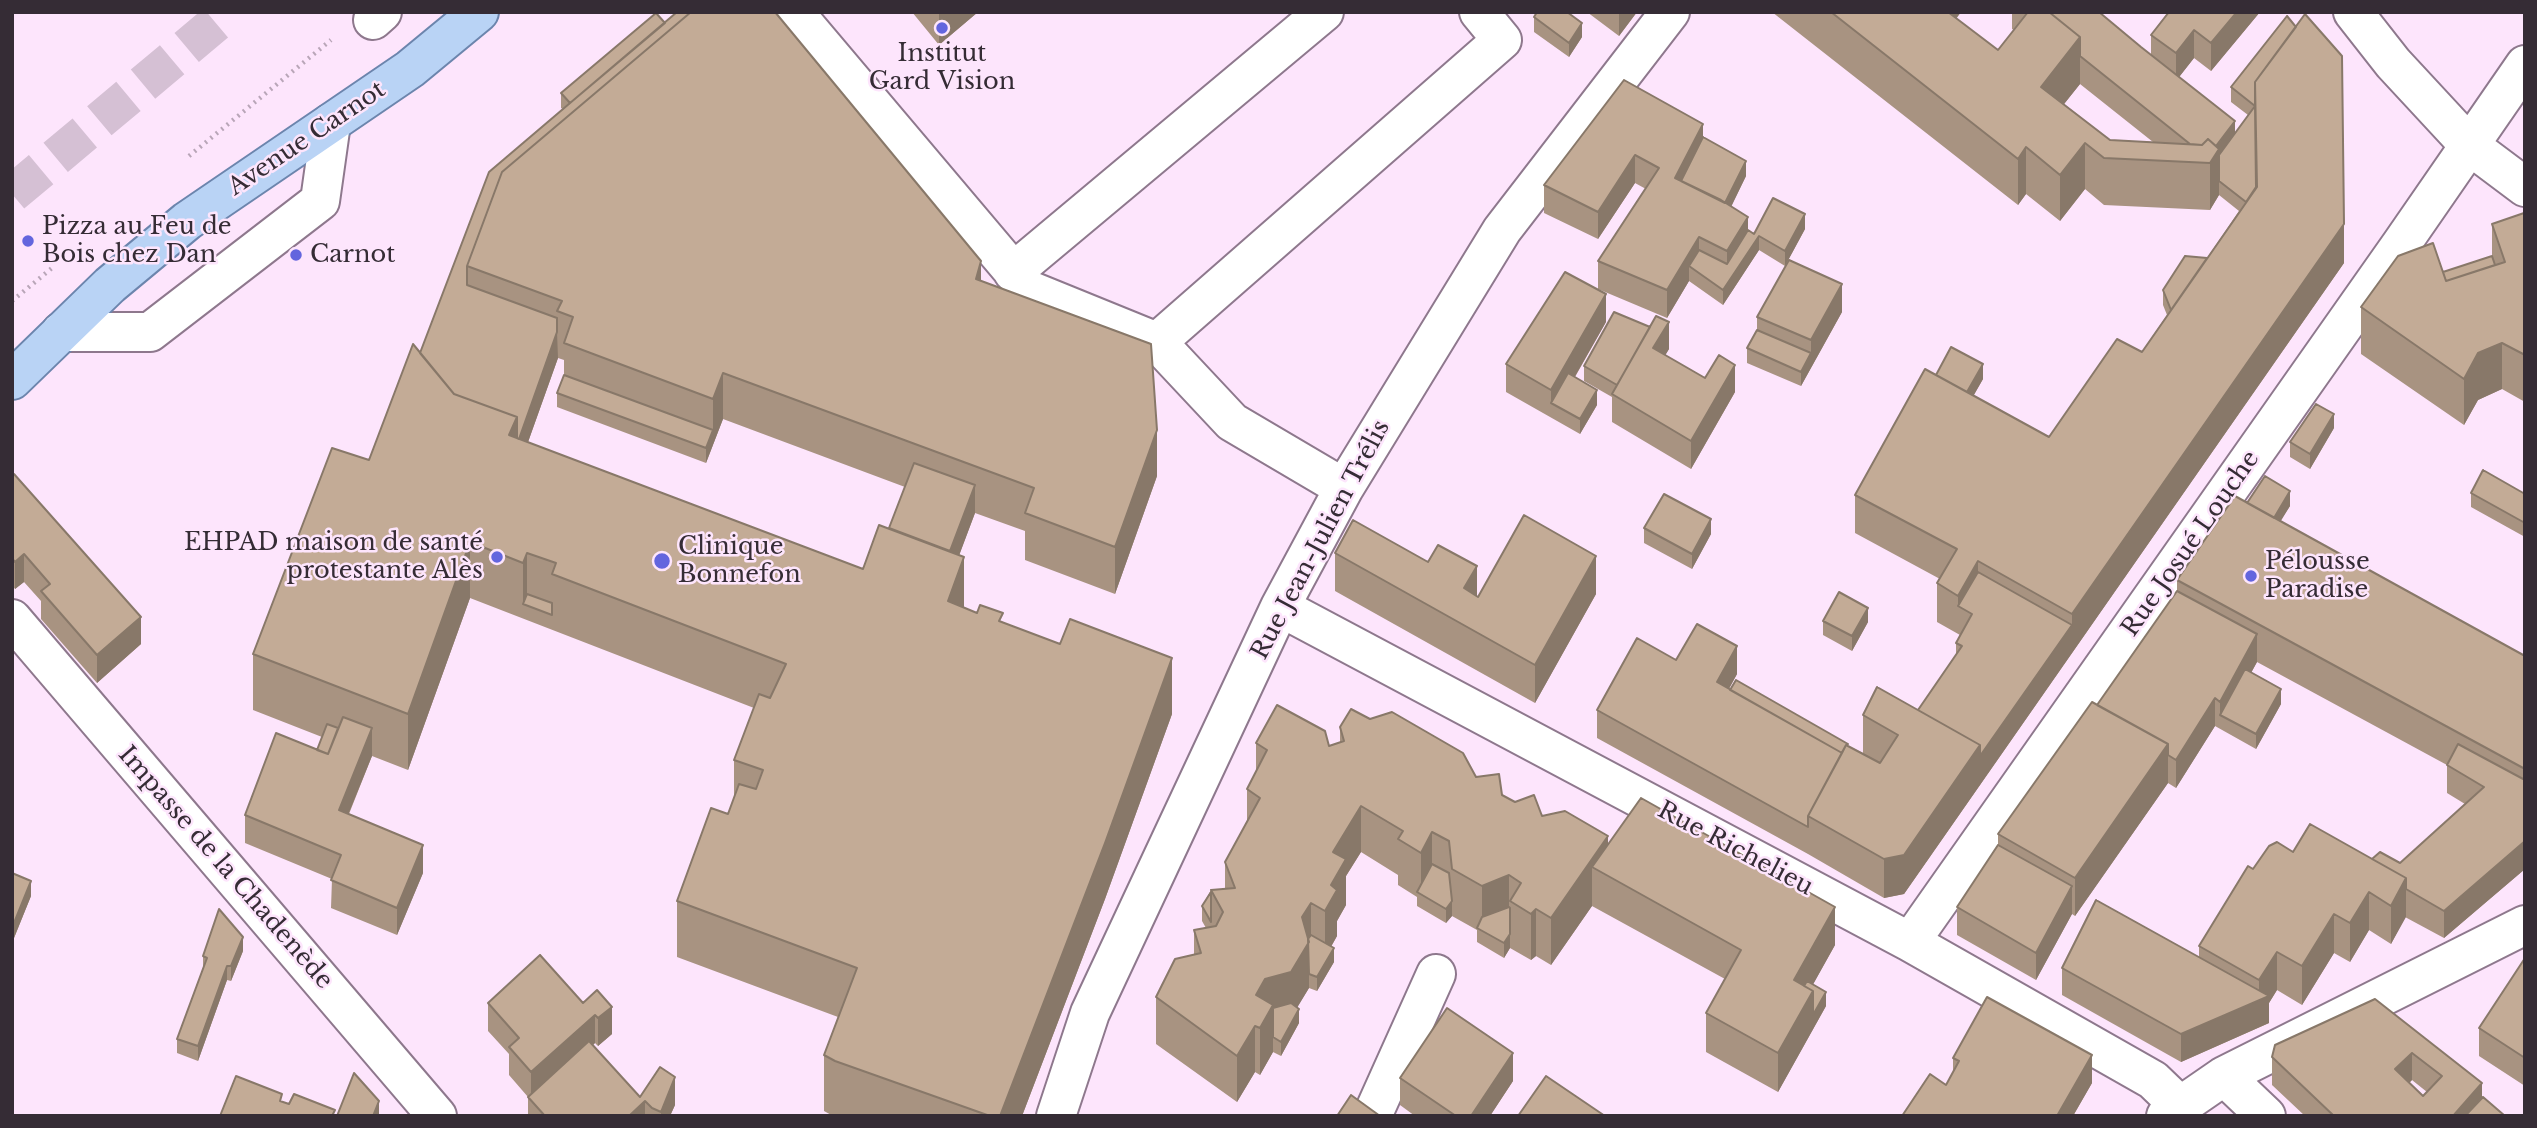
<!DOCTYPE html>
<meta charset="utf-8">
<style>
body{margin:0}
#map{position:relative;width:2537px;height:1128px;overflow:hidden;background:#fde5fc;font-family:"Libre Baskerville",serif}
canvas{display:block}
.frame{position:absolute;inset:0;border:14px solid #352c35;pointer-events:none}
</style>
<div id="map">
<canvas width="2537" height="1128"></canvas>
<div class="frame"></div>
</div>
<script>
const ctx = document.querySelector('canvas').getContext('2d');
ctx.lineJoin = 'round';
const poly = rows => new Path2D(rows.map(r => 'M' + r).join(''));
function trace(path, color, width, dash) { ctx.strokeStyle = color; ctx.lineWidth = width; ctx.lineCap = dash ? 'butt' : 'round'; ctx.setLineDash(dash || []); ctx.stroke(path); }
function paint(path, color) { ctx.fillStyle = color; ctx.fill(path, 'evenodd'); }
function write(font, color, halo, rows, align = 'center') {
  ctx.font = font + ' "Libre Baskerville",serif'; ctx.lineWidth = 5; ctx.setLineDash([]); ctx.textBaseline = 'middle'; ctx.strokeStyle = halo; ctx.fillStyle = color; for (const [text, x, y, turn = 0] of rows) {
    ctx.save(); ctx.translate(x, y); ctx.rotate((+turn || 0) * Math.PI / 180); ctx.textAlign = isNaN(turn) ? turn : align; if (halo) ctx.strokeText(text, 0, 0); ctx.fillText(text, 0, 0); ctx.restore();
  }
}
trace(poly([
 [12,194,229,12]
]), '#d5c0d4', 38, [38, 19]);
const minor = poly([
 [794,12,1029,290,1157,342,1232,422,1344,488],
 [2353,12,2393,63,2469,145,2525,187],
 [373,20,382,12],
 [1013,272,1324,12],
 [61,332,150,332,320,201,331,123],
 [1157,342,1502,40,1479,12],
 [1280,607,1910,942,2153,1080,2180,1106],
 [12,619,437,1116],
 [1910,942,2402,243,2525,65],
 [2224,1076,2266,1116],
 [1056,1116,1090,1013,1280,607,1344,488,1502,230,1670,12],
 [1375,1116,1373,1114,1436,974],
 [2166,1116,2224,1076,2525,925]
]);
const major = poly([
 [12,380,110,285,187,221,410,69,479,12]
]);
trace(minor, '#8e788d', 42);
trace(major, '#6c85ad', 42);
trace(poly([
 [189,156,331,40],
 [12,301,52,268]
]), '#b9a6b8', 4.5, [2, 5]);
trace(minor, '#fff', 38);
trace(major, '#b9d3f5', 38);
paint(poly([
 [912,12,978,12,939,45],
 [1587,12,1637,12,1619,36],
 [1772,12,1961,12,1956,19,1998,50,2014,30,2012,29,2012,12,2099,12,2151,55,2151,35,2168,12,2260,12,2211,71,2194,58,2179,77,2235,134,2248,115,2231,102,2231,87,2287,16,2344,263,1904,894,1884,898,1808,854,1597,738,1597,710,1676,660,1737,674,1729,689,1863,753,1863,715,1918,710,1956,655,1956,643,1960,635,1937,622,1937,583,1940,579,1855,533,1855,495,1935,375,1983,379,1973,396,2049,437,2142,352,2167,315,2163,305,2163,290,2207,258,2239,211,2219,195,2210,210,2104,205,2085,189,2060,221,2026,194,2018,205],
 [2080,84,2153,142,2110,140,2064,104],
 [1534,17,1582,37,1569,57,1534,32],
 [665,23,981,281,1157,476,1115,594,1025,560,1025,531,975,513,959,555,964,608,1003,622,1172,714,1105,899,1022,1116,833,1116,824,1111,824,1055,838,1017,677,957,677,901,728,814,734,798,734,760,754,708,470,598,408,770,372,756,349,814,423,873,397,935,331,908,332,879,245,843,245,815,317,750,322,737,253,710,253,654,369,460,420,353,489,172,563,109,561,108,561,93],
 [558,358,564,360,564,375,557,393,557,407,706,463,723,419,905,487,889,528,863,569,528,442],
 [1624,80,1703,137,1746,176,1731,206,1748,230,1754,234,1805,229,1785,266,1759,250,1723,305,1689,281,1667,318,1598,289,1598,261,1646,189,1635,183,1598,239,1544,213,1544,185],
 [2525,213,2525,402,2502,389,2478,400,2464,425,2361,354,2361,307,2443,272,2492,256,2492,224],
 [1842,312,1801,386,1747,363,1747,348,1757,330,1757,317],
 [1606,322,1575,377,1597,405,1580,434,1506,392,1506,364],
 [1669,349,1665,355,1705,378,1735,392,1691,469,1612,422,1612,397,1584,381,1584,366],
 [2334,428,2310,469,2290,457,2290,442],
 [12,475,141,644,97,683,41,619,41,601,24,582,15,589,12,585],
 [2471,493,2525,494,2525,537,2471,507],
 [2247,503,2290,506,2280,521,2525,656,2525,869,2444,938,2405,917,2391,944,2369,930,2350,962,2334,953,2302,1005,2277,990,2269,1003,2269,1023,2181,1062,2062,995,2062,968,2199,957,2199,946,2253,869,2293,852,2400,863,2465,804,2447,793,2447,765,2257,662,2251,673,2281,704,2256,749,2215,726,2176,788,2168,783,2075,916,2072,914,2036,980,1957,935,1957,907,1998,845,1998,834,2097,705,2177,591,2177,580],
 [1644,528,1711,534,1692,569,1644,543],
 [1335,553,1478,597,1596,594,1535,703,1335,591],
 [1823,621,1868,622,1852,651,1823,635],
 [1340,727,1475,775,1502,795,1542,816,1835,945,1813,984,1826,1006,1778,1092,1706,1052,1706,1013,1725,979,1592,906,1551,965,1536,956,1531,960,1510,948,1504,958,1477,942,1477,930,1452,916,1446,923,1417,906,1417,897,1398,885,1398,875,1361,852,1346,876,1346,905,1337,921,1337,936,1331,947,1334,962,1317,991,1309,988,1297,1007,1299,1023,1281,1056,1273,1052,1260,1075,1255,1072,1237,1102,1156,1044,1156,997,1162,984,1194,955,1194,930,1206,928,1202,921,1202,906,1211,890,1225,889,1225,862,1247,822,1247,789,1256,771,1256,743,1329,746,1340,743],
 [12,873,31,896,14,938,12,937],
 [243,951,231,981,227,980,198,1061,177,1053,177,1039,203,968,203,956],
 [2525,958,2525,1086,2479,1056,2479,1028],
 [597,990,612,1034,598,1046,595,1043,593,1045,640,1097,675,1105,670,1116,528,1116,528,1097,509,1075,509,1054,488,1031,488,1003,583,1003],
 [2375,999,2482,1098,2505,1116,2305,1116,2272,1085,2272,1057],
 [2412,1080,2427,1092,2423,1096,2409,1083],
 [1953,1058,2092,1083,2073,1116,1902,1116,1946,1085,1953,1072],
 [1400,1078,1513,1081,1490,1116,1415,1116,1400,1105]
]), '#a89381');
paint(poly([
 [939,12,978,12,939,45],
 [1619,12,1637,12,1619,36],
 [1933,12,1961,12,1933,48],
 [2237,12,2260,12,2211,71,2211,43],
 [1582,23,1582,37,1569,57,1569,43],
 [2194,30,2194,58,2176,81,2176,53],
 [2080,37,2080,84,2041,133,2041,87],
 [2235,121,2235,148,2219,170,2219,195,2210,210,2210,163,2208,158],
 [1703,124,1703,152,1675,191,1675,178],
 [2085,143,2085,189,2060,221,2060,175],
 [2026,147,2026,194,2018,205,2018,159],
 [1635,155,1635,183,1598,239,1598,212],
 [1746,161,1746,176,1721,228,1721,213],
 [1805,214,1805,229,1785,266,1785,251],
 [1748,217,1748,245,1727,279,1727,251],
 [2344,224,2344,263,1904,894,1884,898,1884,859,1980,745,2072,625,2072,614],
 [1759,236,1759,250,1723,305,1723,290],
 [1699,237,1699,264,1689,266,1689,281,1667,318,1667,290],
 [981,261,981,308,976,279],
 [1842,284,1842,312,1801,386,1801,372,1811,353,1811,340],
 [1606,294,1606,322,1558,406,1551,403,1551,390],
 [1669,322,1669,349,1653,376,1622,388],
 [557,332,558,358,517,473,509,435,517,417],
 [2502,343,2502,389,2478,400,2464,425,2464,379,2478,353],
 [1983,364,1983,379,1957,425,1957,411],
 [1735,365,1735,392,1691,469,1691,441],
 [723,373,723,419,706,463,706,448,713,430,713,399],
 [1597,390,1597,405,1580,434,1580,419],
 [2334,414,2334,428,2310,469,2310,454],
 [1157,430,1157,476,1115,594,1115,547],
 [975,485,975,513,941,604,941,576],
 [2290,491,2290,506,2263,550,2263,536],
 [1711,519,1711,534,1692,569,1692,554],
 [470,542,470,598,408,770,408,714],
 [527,553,527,606,523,604,523,563],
 [24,554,24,582,15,589,15,562],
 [1596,556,1596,594,1535,703,1535,665],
 [964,557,964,613,948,601],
 [1978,561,1978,599,1958,606,1958,596],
 [1477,566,1477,605,1464,626,1464,588],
 [1868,608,1868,622,1852,651,1852,636],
 [141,617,141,644,97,683,97,655],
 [2257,634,2257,662,2226,718,2220,715,2220,702],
 [1737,646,1737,674,1717,710,1717,682],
 [1172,658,1172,714,1105,899,1022,1116,1000,1116],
 [2281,689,2281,704,2256,749,2256,734],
 [2215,698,2215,726,2176,788,2176,760],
 [372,728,372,756,339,837,339,810],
 [2168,744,2168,783,2075,916,2075,878],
 [1361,806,1361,852,1346,876,1346,905,1337,921,1337,936,1325,957,1325,911,1333,852],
 [1432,832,1432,878,1421,894,1421,853],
 [1608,836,1608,876,1592,867,1592,906,1551,965,1551,918],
 [2525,841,2525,869,2444,938,2444,911],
 [423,845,423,873,397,935,397,908],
 [1509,875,1509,922,1482,931,1482,886],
 [2406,878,2406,917,2391,944,2391,906],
 [31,881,31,896,14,938,14,923],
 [2072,886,2072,914,2036,980,2036,953],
 [2369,892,2369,930,2350,962,2350,923],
 [1452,901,1452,916,1446,923,1446,909],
 [1311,903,1311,950,1309,952,1309,988,1291,1018,1273,1023,1273,1052,1260,1075,1260,1028,1256,995],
 [1835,907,1835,945,1800,1008,1794,980],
 [1536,909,1536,956,1531,960,1531,914],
 [2334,914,2334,953,2302,1005,2302,966],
 [1510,934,1510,948,1504,958,1504,943],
 [243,937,243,951,231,981,231,966],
 [1334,948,1334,962,1317,991,1317,977],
 [2277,952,2277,990,2269,1003,2269,1023,2181,1062,2181,1034,2259,1000,2259,980],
 [227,966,227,980,198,1061,198,1046],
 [1813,991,1826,992,1826,1006,1778,1092,1778,1053],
 [612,1007,612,1034,598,1046,598,1018],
 [1299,1009,1299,1023,1281,1056,1281,1042],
 [595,1015,595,1043,531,1100,531,1072],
 [1255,1026,1255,1072,1237,1102,1237,1056],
 [1513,1053,1513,1081,1490,1116,1471,1116],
 [2412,1053,2412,1080,2395,1097,2395,1069],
 [2092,1055,2092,1083,2073,1116,2057,1116],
 [675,1077,675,1105,670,1116,661,1116,661,1112],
 [2482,1083,2482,1111,2478,1116,2453,1116],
 [379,1101,379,1116,373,1116],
 [645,1101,645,1116,629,1116]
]), '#887869');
const building = poly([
 [677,12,691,12,502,172,467,266,467,285,557,318,557,332,519,439,517,438,517,417,454,394,420,353,489,172,677,12],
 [691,12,775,12,981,261,976,279,1151,344,1157,430,1115,547,1025,513,1034,488,723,373,713,399,564,343,573,317,557,311,562,301,467,266,502,172,691,12],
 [1537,12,1567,12,1582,23,1569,43,1534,17,1537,12],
 [1831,12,1948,12,1998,50,2028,12,2049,12,2080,37,2041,87,2110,140,2202,145,2208,139,2219,149,2210,163,2104,158,2085,143,2060,175,2026,147,2018,159,1831,12],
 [2049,12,2099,12,2141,47,2235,121,2216,146,2208,139,2202,145,2190,144,2080,56,2080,37,2049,12],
 [2169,12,2237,12,2211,43,2194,30,2176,53,2151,35,2169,12],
 [656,13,665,23,570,103,561,93,656,13],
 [2305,14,2342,56,2344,224,2072,614,1978,561,1958,596,1937,583,1957,549,1855,495,1925,369,2049,437,2117,339,2142,352,2257,187,2255,82,2305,14],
 [2287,16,2296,27,2255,82,2255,106,2231,87,2287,16],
 [1624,80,1703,124,1675,178,1721,200,1748,217,1727,251,1699,237,1667,290,1598,261,1659,168,1635,155,1598,212,1544,185,1624,80],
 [2255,106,2256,187,2246,202,2219,181,2219,155,2255,106],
 [1703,137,1746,161,1725,203,1681,181,1703,137],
 [1773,198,1805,214,1785,251,1759,236,1723,290,1689,266,1699,250,1727,264,1748,230,1754,234,1773,198],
 [2524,213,2525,355,2502,343,2478,353,2464,379,2361,307,2398,256,2433,243,2446,281,2505,262,2492,224,2524,213],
 [2185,256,2207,258,2171,310,2163,290,2185,256],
 [2492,256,2495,265,2446,281,2443,272,2492,256],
 [1789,260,1842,284,1811,340,1757,317,1789,260],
 [1565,272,1606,294,1551,390,1506,364,1565,272],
 [1614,312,1650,327,1617,385,1584,366,1614,312],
 [1656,316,1669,322,1653,348,1705,378,1719,355,1735,365,1691,441,1612,394,1656,316],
 [1757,330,1811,353,1801,372,1747,348,1757,330],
 [413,344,454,394,517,417,509,435,863,569,879,525,964,557,948,601,977,613,980,605,1003,613,999,621,1060,644,1070,619,1172,658,1105,843,1000,1116,990,1116,835,1061,824,1055,857,968,677,901,711,808,728,814,739,784,756,789,763,770,734,760,759,694,770,698,786,664,552,574,556,563,527,553,523,563,470,542,408,714,253,654,332,448,369,460,413,344],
 [1951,347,1983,364,1967,392,1936,375,1951,347],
 [1568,373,1597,390,1580,419,1551,403,1568,373],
 [564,375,713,430,706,448,557,393,564,375],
 [2316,404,2334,414,2310,454,2290,442,2316,404],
 [914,463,975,485,950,551,889,528,914,463],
 [2483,470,2525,494,2525,523,2471,493,2483,470],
 [14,474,141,617,97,655,41,591,50,584,24,554,15,562,12,558,12,475,14,474],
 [2265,476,2290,491,2274,518,2247,503,2265,476],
 [1664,494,1711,519,1692,554,1644,528,1664,494],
 [2235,496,2525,656,2525,769,2177,580,2235,496],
 [1524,515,1596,556,1535,665,1335,553,1353,520,1428,562,1438,545,1477,566,1464,588,1478,597,1524,515],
 [1978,572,2072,625,1980,756,1980,745,1918,710,1962,646,1956,643,1972,614,1958,606,1978,572],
 [2177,591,2257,634,2220,702,2215,698,2176,760,2168,755,2168,744,2097,705,2177,591],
 [1839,592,1868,608,1852,636,1823,621,1839,592],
 [527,594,552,603,552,615,523,604,527,594],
 [1697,624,1737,646,1717,682,1842,753,1808,816,1808,827,1597,710,1637,638,1676,660,1697,624],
 [2245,669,2281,689,2256,734,2220,715,2245,669],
 [1736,680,1848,744,1847,745,1846,745,1842,753,1730,690,1736,680],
 [1877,687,1980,745,1904,855,1884,859,1808,816,1846,745,1880,763,1898,735,1863,715,1877,687],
 [2092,702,2168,744,2075,878,1998,834,2092,702],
 [1277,705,1325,731,1329,746,1344,741,1340,727,1351,709,1370,719,1392,712,1463,753,1476,777,1499,774,1502,795,1515,802,1534,795,1542,816,1565,811,1608,836,1551,918,1536,909,1531,914,1510,901,1521,883,1509,875,1482,886,1452,869,1449,841,1432,832,1421,853,1398,839,1403,831,1361,806,1333,852,1346,859,1331,885,1337,890,1325,911,1311,903,1302,917,1309,942,1291,972,1265,979,1256,995,1273,1005,1260,1028,1255,1026,1237,1056,1156,997,1175,959,1201,953,1194,930,1216,926,1223,912,1211,890,1235,888,1225,862,1260,798,1247,789,1267,750,1256,743,1277,705],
 [343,717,372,728,339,810,423,845,397,908,331,880,341,855,245,815,276,733,328,754,343,717],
 [327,724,338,728,328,754,317,750,327,724],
 [2458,744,2525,780,2525,841,2444,911,2406,889,2406,878,2372,859,2380,852,2400,863,2484,787,2447,765,2458,744],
 [1641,798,1835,907,1794,980,1813,991,1778,1053,1706,1013,1741,950,1592,867,1641,798],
 [2310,824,2406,878,2391,906,2369,892,2350,923,2334,914,2302,966,2277,952,2259,980,2199,946,2248,866,2253,869,2269,846,2277,842,2293,852,2310,824],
 [1998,845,2072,886,2036,953,1957,907,1998,845],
 [1432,864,1449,873,1452,901,1446,909,1417,892,1432,864],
 [12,873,31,881,14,923,12,922,12,873],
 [1211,892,1211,922,1202,906,1211,892],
 [2096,900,2269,996,2181,1034,2062,968,2096,900],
 [1509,907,1510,908,1510,934,1504,943,1477,928,1482,917,1509,907],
 [219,909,243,937,231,966,227,966,198,1046,177,1039,207,958,203,956,219,909],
 [1311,935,1334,948,1317,977,1309,974,1308,939,1311,935],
 [540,955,583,1003,597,990,612,1007,598,1018,595,1015,531,1072,509,1047,519,1038,488,1003,540,955],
 [2525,958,2525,1058,2479,1028,2525,958],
 [1807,981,1826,992,1813,1015,1813,991,1804,986,1807,981],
 [1987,997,2092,1055,2057,1116,1902,1116,1930,1074,1946,1085,1959,1061,1953,1058,1987,997],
 [2375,999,2482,1083,2453,1116,2334,1116,2272,1057,2275,1045,2375,999],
 [2412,1053,2442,1076,2423,1096,2395,1069,2412,1053],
 [1291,1003,1299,1009,1281,1042,1273,1037,1273,1008,1291,1003],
 [1447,1008,1513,1053,1471,1116,1456,1116,1400,1078,1447,1008],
 [589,1041,640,1097,660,1067,675,1077,661,1112,652,1108,645,1101,629,1116,545,1116,528,1097,589,1041],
 [354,1073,379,1101,373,1116,337,1116,354,1073],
 [236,1076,282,1094,280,1101,289,1104,294,1094,335,1110,332,1116,220,1116,236,1076],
 [1546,1076,1605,1116,1518,1116,1546,1076],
 [1351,1095,1380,1116,1337,1116,1351,1095],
 [2483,1097,2505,1116,2465,1116,2483,1097]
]);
paint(building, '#c3ab96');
trace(building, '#887869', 2);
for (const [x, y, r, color] of [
 [942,28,7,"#6365de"],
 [28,241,7,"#6365de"],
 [296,255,7,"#6365de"],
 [497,557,7,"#6365de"],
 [662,561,9,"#6365de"],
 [2251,576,7,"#6365de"]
]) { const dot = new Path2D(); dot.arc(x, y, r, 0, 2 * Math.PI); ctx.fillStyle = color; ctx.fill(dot); trace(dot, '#fde5fc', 2.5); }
write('24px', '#352c35', '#fde5fc', [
 ["Institut",942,54,"center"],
 ["Gard Vision",942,82,"center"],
 ["Pizza au Feu de",42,227],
 ["Bois chez Dan",42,255],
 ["Carnot",310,255],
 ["EHPAD maison de santé",483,543,"right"],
 ["protestante Alès",483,571,"right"],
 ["Clinique",678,547],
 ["Bonnefon",678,575],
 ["Pélousse",2265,562],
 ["Paradise",2265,590]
], 'left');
write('24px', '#352c35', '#fde5fc', [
 ["Avenue Carnot",307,139,-34],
 ["Rue Jean-Julien Trélis",1321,540,-62],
 ["Rue Josué Louche",2191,544,-55],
 ["Rue Richelieu",1735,849,28],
 ["Impasse de la Chadenède",225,868,49]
]);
</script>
